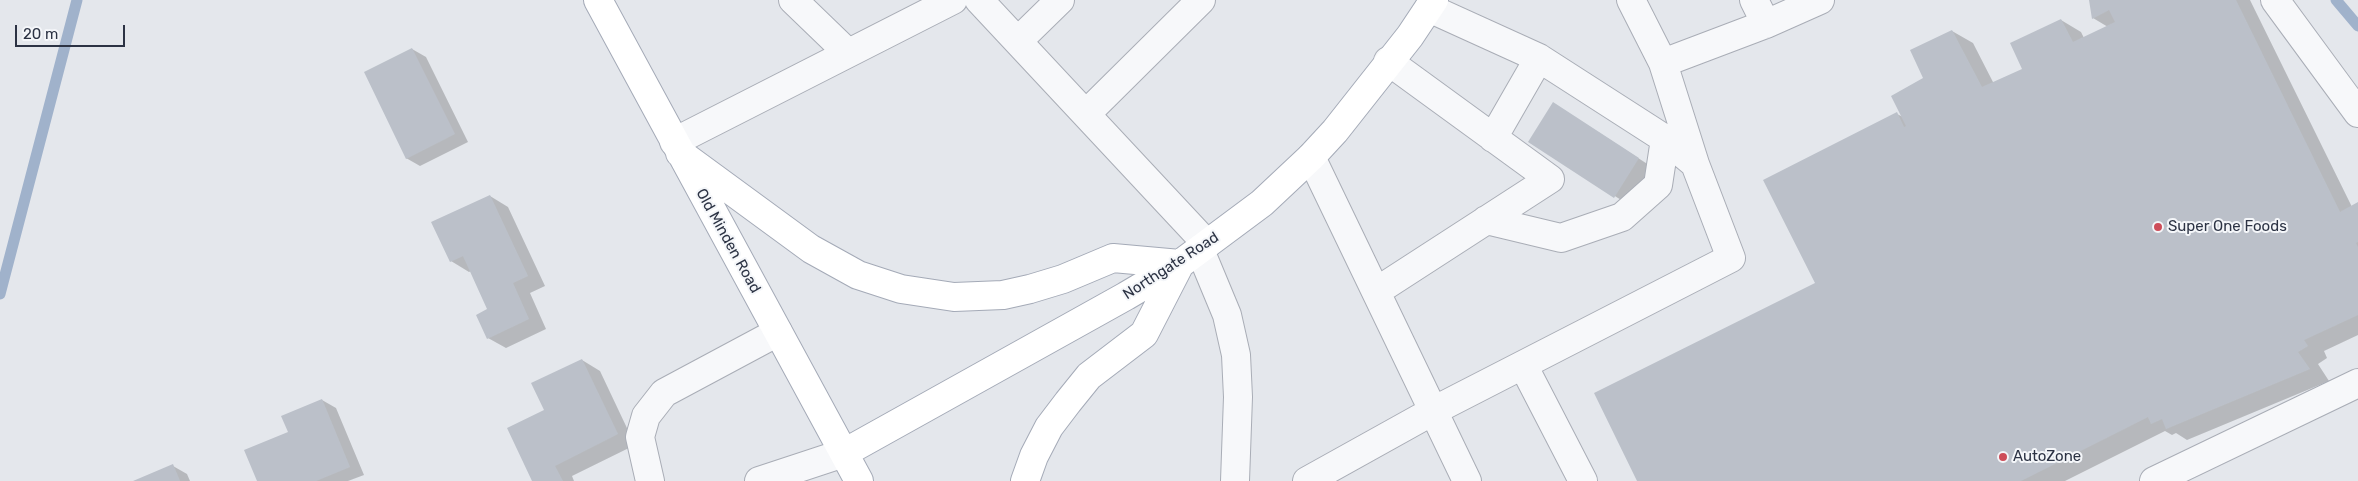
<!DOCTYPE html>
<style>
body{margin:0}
#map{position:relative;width:2358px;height:481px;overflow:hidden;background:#e4e7ec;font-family:Rubik,sans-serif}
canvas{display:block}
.scale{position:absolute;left:15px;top:25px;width:110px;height:22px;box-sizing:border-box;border:2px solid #2c3344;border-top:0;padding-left:6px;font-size:15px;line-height:18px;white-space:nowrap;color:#2c3344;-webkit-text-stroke:4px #f4f6f9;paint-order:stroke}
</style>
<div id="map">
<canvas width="2358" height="481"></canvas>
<div class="scale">20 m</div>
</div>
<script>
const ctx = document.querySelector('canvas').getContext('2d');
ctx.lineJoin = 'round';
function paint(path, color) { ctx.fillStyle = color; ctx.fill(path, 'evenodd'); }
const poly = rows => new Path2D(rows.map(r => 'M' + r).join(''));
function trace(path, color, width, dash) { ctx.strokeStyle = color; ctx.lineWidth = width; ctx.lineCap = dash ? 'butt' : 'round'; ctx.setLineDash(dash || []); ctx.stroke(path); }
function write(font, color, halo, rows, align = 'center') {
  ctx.font = font + ' Rubik,sans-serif'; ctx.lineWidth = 4; ctx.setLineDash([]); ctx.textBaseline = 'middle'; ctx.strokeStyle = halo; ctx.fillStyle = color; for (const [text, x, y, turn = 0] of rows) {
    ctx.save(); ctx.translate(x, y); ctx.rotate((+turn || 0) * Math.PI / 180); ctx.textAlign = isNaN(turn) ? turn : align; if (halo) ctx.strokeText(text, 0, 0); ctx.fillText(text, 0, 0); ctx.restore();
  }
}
paint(poly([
 [2090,0,2250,0,2352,207,2358,204,2358,335,2324,351,2327,358,2318,364,2329,381,2187,440,2176,433,2172,435,2165,431,2065,481,1638,481,1816,284,1897,114,1903,117,1952,31,1973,43,1994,84,2024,70,2061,20,2081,32,2084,38,2108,27,2093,18],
 [412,49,426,57,468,142,420,166,406,158],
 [1567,112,1652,167,1629,205,1530,142],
 [490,196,508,207,545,286,530,293,546,329,506,348,488,338,489,309,471,271,469,272,451,261],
 [582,360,600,371,635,445,572,476,574,481,534,481,545,410],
 [322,400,336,408,364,475,348,481,258,481],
 [173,466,187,474,190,481,136,481]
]), '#0003');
trace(poly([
 [2336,0,2358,26],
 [0,294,77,0]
]), '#a0b2cb', 11);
paint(poly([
 [2089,0,2236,0,2340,212,2358,202,2358,242,2356,243,2358,247,2358,315,2304,340,2308,346,2298,352,2310,369,2166,429,2162,419,2151,424,2148,417,2021,481,1637,481,1594,393,1815,283,1763,180,1897,112,1904,127,1906,126,1891,96,1923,78,1910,50,1952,30,1982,87,2022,69,2010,43,2061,19,2073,42,2115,22,2109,10,2092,19],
 [412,48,455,134,406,159,364,72],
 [1553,102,1639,158,1614,198,1528,142],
 [490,195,528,276,513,283,529,319,487,339,476,315,487,309,463,256,450,262,431,222],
 [582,359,618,434,555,466,563,481,532,481,507,428,544,410,531,383],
 [322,399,350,467,316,481,257,481,244,450,288,432,281,416],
 [173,464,180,481,133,481]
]), '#bbc0c9');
const minor = poly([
 [793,0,848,53],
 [979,0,1207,244],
 [1754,0,1766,24],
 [2275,0,2358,113],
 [1429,8,1539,58,1665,139,1695,164],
 [1018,41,1060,0],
 [1663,63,1766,24,1820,0],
 [1086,114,1201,0],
 [1493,138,1539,58],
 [674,142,953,0],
 [1311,157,1467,481],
 [1486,220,1561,238,1622,217,1658,185,1665,139],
 [1200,250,1227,315,1236,355,1238,397,1235,481],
 [1377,291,1550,179,1388,61],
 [1523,365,1583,481],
 [650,481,640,437,646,416,664,393,778,332],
 [759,481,844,453],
 [1307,481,1433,411,1731,258,1695,164,1663,63,1631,0],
 [2154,481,2358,383]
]);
const major = poly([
 [598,0,859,481],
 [680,153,811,249,858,275,901,289,954,297,1003,295,1030,289,1063,279,1113,258,1180,264,1144,334,1089,376,1068,402,1049,427,1034,456,1025,481],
 [844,453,1126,296,1180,264,1262,203,1311,157,1335,131,1410,36,1434,0]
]);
trace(minor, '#a9adb6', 30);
trace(major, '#a4aab7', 30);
trace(minor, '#f7f8fa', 28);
trace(major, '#fff', 28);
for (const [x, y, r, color] of [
 [2158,227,5,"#cd4d59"],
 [2003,457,5,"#cd4d59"]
]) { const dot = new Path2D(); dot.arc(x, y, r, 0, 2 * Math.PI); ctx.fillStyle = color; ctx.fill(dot); trace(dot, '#f4f6f9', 2); }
write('15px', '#2c3344', '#f4f6f9', [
 ["Super One Foods",2168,227],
 ["AutoZone",2013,457]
], 'left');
write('15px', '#2c3344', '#f4f6f9', [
 ["Old Minden Road",728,241,61],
 ["Northgate Road",1171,266,-33]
]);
</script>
